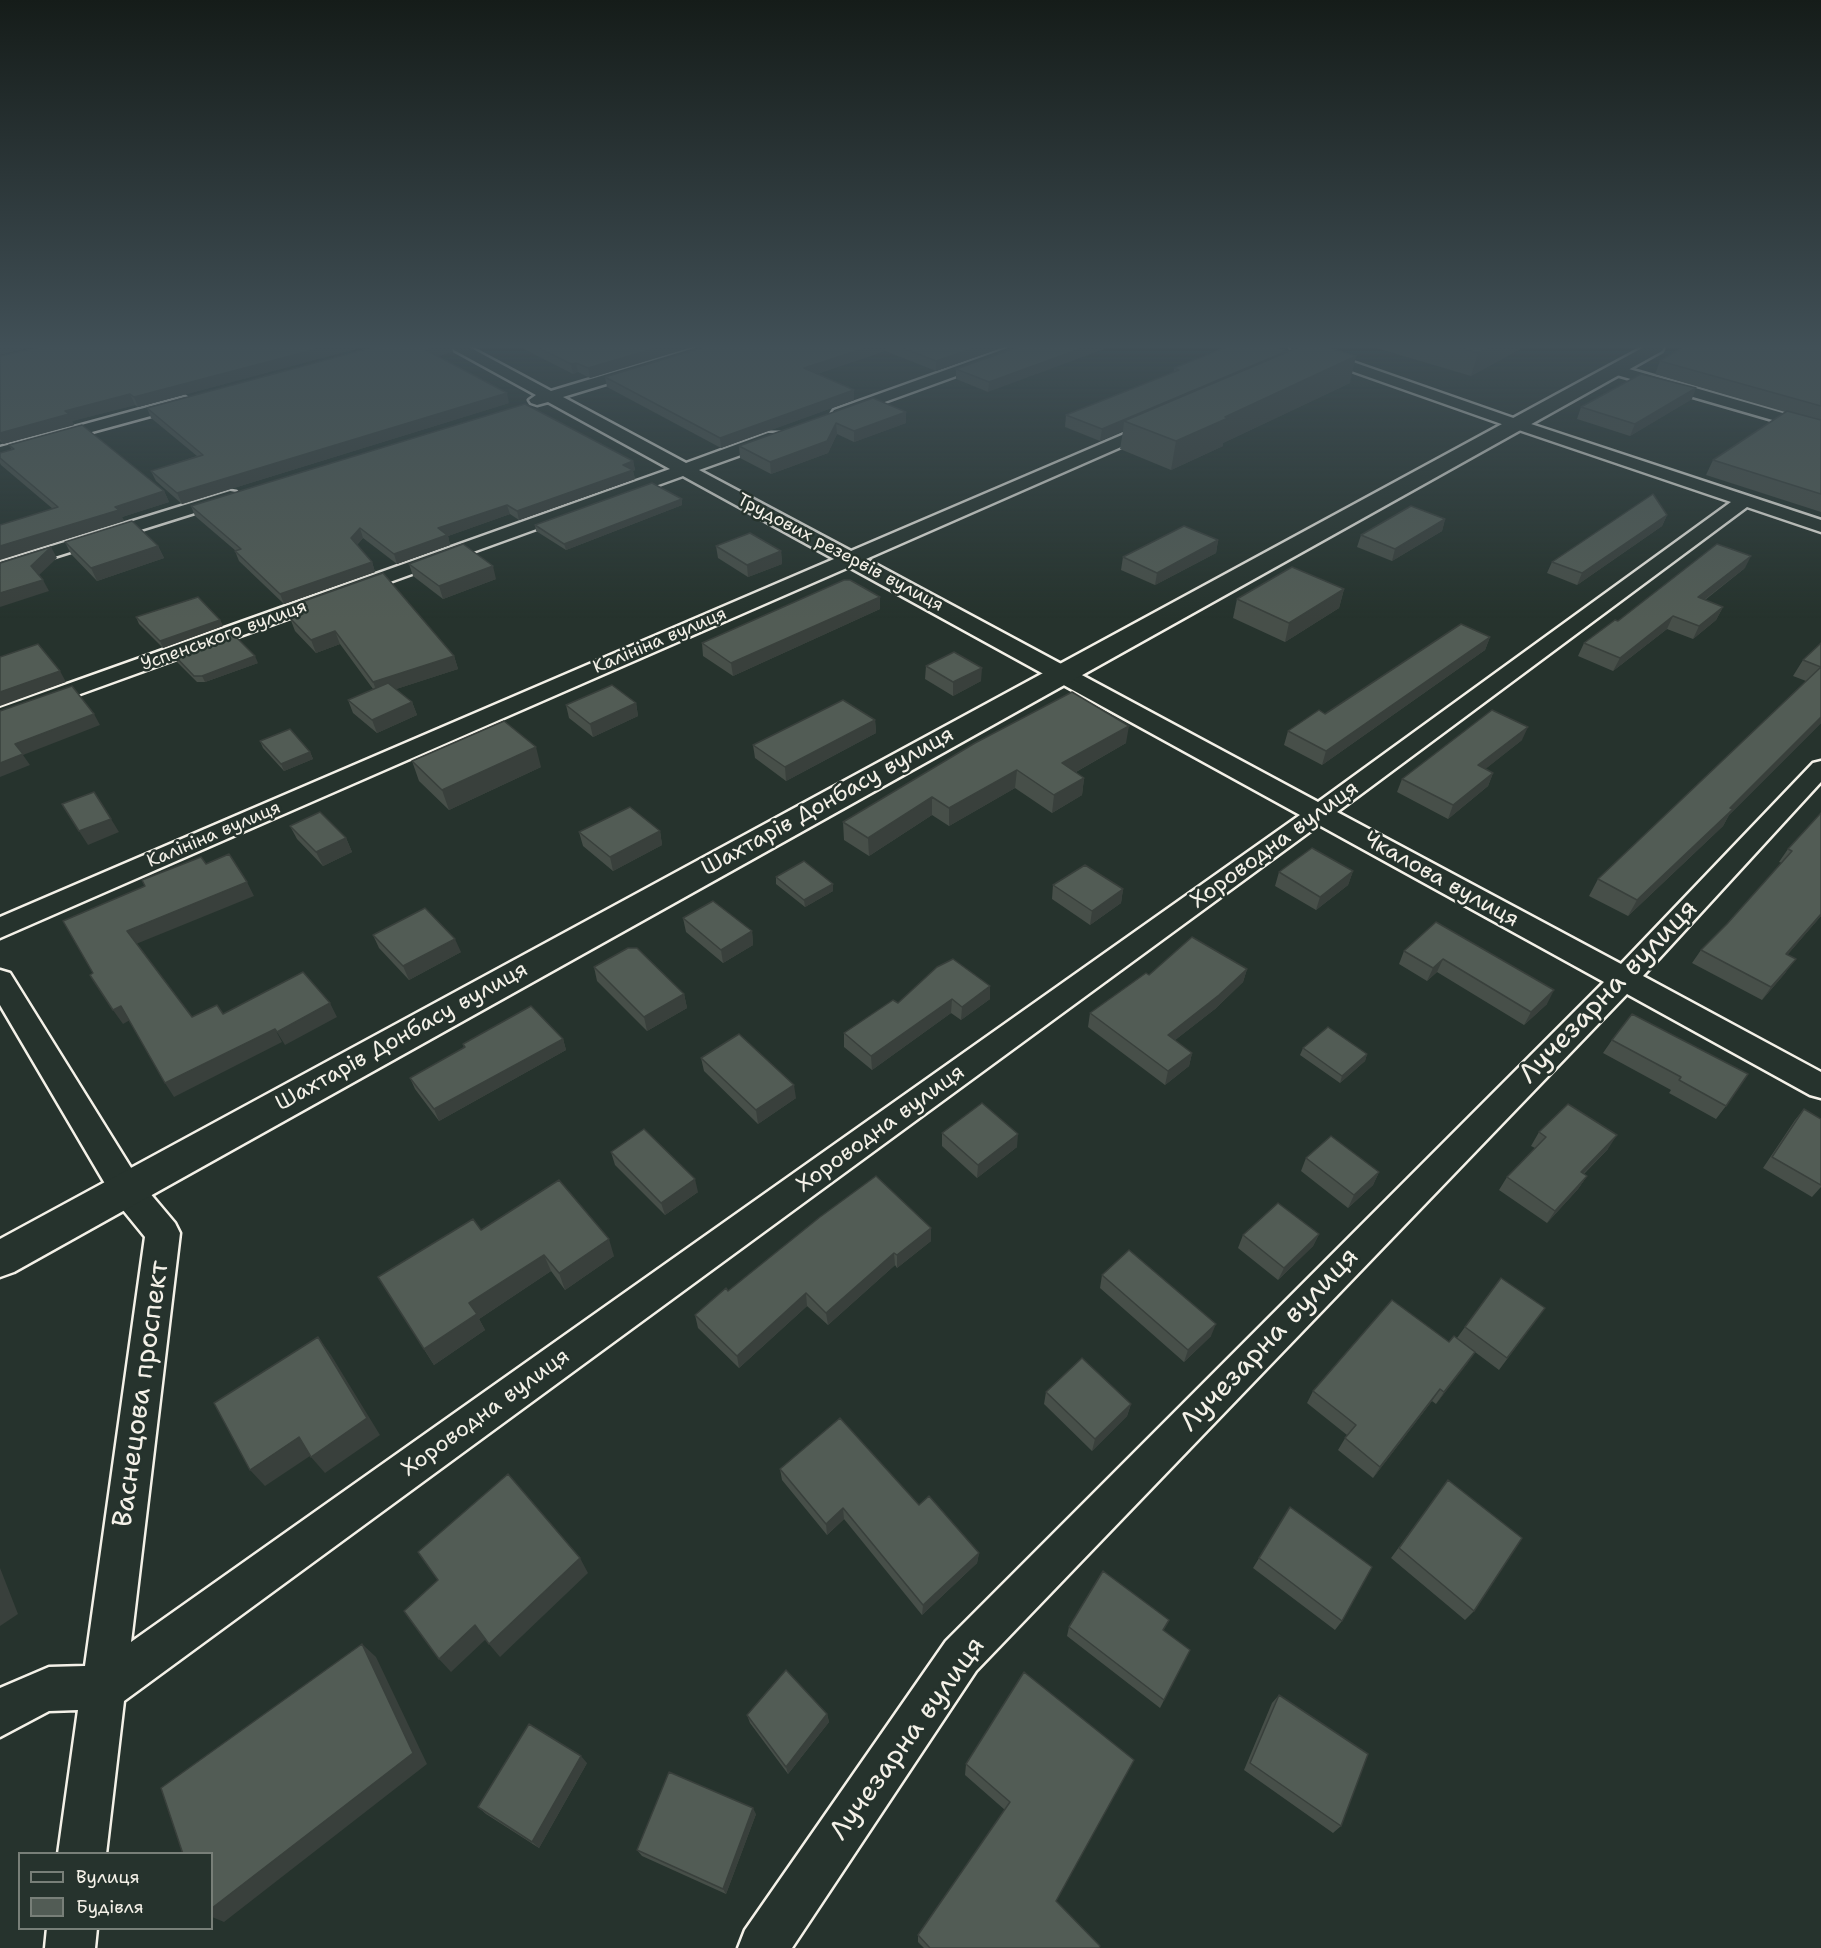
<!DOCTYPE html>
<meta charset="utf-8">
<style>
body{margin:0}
#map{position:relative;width:1821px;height:1948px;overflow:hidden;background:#26332d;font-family:"Shantell Sans",sans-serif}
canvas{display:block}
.legend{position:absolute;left:18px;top:1852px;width:195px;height:78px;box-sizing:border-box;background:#26332d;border:2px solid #787f78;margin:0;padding:8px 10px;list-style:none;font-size:18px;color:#f4f1e8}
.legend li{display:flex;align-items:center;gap:12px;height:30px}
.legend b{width:30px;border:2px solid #787f78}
</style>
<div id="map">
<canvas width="1821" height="1948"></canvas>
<ul class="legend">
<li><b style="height:8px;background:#26332d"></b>Вулиця</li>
<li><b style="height:16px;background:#525c55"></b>Будівля</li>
</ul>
</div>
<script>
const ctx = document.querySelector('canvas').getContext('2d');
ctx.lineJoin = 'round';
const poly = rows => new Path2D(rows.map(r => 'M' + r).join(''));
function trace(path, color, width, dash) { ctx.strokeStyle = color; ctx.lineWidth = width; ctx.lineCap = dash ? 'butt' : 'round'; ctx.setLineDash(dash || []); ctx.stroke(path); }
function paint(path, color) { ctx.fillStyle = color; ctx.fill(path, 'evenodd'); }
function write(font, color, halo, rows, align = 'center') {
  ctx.font = font + ' "Shantell Sans",sans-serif'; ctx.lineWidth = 5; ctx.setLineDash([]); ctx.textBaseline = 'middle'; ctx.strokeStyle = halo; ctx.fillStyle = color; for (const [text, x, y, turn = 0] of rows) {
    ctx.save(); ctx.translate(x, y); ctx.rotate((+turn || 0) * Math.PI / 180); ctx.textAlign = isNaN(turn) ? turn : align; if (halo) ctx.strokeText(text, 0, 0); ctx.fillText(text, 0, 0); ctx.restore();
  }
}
const street = poly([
 [452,347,469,347,551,391,698,347,720,347,718,350,563,397,686,463,768,433,780,433,782,437,780,441,699,470,851,551,1150,423,1162,423,1164,426,1162,429,866,559,1318,802,1731,502,1510,427,1292,350,1290,347,1310,347,1522,421,1821,520,1821,532,1747,507,1337,812,1621,964,1813,763,1821,761,1821,782,1643,976,1821,1072,1821,1098,1810,1095,1627,994,976,1671,792,1948,738,1948,745,1930,946,1641,1604,982,1319,825,124,1701,106,1854,58,1854,78,1710,49,1711,0,1737,0,1688,49,1667,85,1666,145,1237,114,1199,0,1005,0,970,10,973,138,1179,175,1223,180,1233,131,1642,1300,815,849,567,0,938,0,917,834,559,683,476,0,723,0,708,670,469,548,402,537,405,531,403,529,400,536,395,454,350,452,347],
 [1010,347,1030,347,1028,350,846,416,840,418,832,413,834,410,1010,347],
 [1615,365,1821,424,1821,434,1610,373,1607,370,1610,367,1615,365],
 [185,397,193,402,191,405,0,457,0,447,185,397],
 [230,491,236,492,239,496,236,500,0,574,0,562,230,491],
 [47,1928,97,1928,95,1948,45,1948,47,1928]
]);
const secondary = poly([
 [1644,347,1664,347,1662,351,14,1272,0,1277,0,1239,1644,347]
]);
trace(street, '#f4f1e8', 5);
trace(secondary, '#f4f1e8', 5);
paint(street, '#26332d');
paint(secondary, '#26332d');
paint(poly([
 [363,347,138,407,135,405,72,421,74,425,3,444,0,441,0,356],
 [520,347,692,347,590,378,578,372,573,374],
 [704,347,1004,347,936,371,885,351,817,374,854,390,854,400,721,448,607,387,605,377],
 [1018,347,988,392,956,379,956,369],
 [1376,347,1524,347,1471,376,1376,348],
 [1821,347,1821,512,1706,475,1713,460,1785,412,1655,374,1660,361],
 [453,352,438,356,509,403,182,504,156,481,151,471,197,456,151,418,147,408],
 [1287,352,1350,383,1223,443,1223,446,1171,470,1120,449,1123,431,1100,441,1065,427,1066,415,1174,372,1174,368],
 [873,398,906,423,854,442,837,434,828,453,771,474,740,458,739,446],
 [1692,399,1630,436,1577,419,1581,407],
 [9,445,164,491,169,502,122,517,124,521,53,509,1,465,0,463,0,453,12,450],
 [633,461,635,470,633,471,635,479,519,520,510,514,448,536,450,545,397,564,363,538,357,545,372,562,375,572,284,604,239,561,235,551,236,551,195,516,191,506],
 [682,499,682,505,566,550,536,531,535,525],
 [1667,515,1662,526,1577,585,1547,573,1552,562],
 [1445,519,1442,531,1392,561,1357,547,1361,535],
 [1218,540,1216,553,1155,585,1121,570,1123,557],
 [65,542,158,546,164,558,97,581,71,554],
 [716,546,781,551,782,564,748,577,718,558],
 [409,564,496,579,443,599,413,576],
 [1745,568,1705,600,1723,607,1716,620,1693,639,1667,629,1613,671,1578,656,1584,643,1618,621],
 [1344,589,1339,608,1285,642,1233,618,1237,599],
 [880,597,880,609,733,676,703,656,702,643],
 [293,605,454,656,458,669,396,689,412,702,417,715,377,733,353,713,348,700,373,689,340,644,316,653,295,631,290,618,298,616],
 [136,617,220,620,223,626,163,648,139,624],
 [1490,637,1485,650,1322,765,1284,745,1288,731],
 [1821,643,1821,723,1729,815,1723,826,1628,916,1589,896,1598,879,1806,681,1793,676,1803,660],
 [174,655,258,663,205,682,197,682,177,662],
 [926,666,981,681,953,696,925,679],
 [636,703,638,716,593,737,569,718,566,705],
 [875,720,876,733,786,781,755,758,753,745],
 [1522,740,1485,769,1493,773,1488,786,1448,819,1397,792,1402,779],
 [260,741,310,752,313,759,284,771,263,748],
 [975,743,1126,743,1076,772,1084,778,1082,795,1052,813,1015,788,949,826,932,815,869,856,844,840,843,822],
 [412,761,541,767,449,810,419,781],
 [1821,813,1821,916,1787,955,1786,972,1762,1000,1692,963,1701,950,1727,924,1782,863,1779,862,1788,849],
 [290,826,346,838,352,852,323,866,297,839],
 [660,831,662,845,613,871,583,846,579,832],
 [1353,871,1348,885,1316,910,1275,886,1279,872],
 [776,877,833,891,805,907,776,884],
 [1053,885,1123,889,1121,903,1090,925,1052,899],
 [683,918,752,931,753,945,723,963,686,932],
 [1436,922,1547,1004,1524,1025,1437,972,1427,981,1399,964,1404,951],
 [373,935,461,952,409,980,379,948],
 [594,967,684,994,687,1008,647,1031,597,981],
 [937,967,990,999,961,1020,951,1013,872,1070,844,1047,844,1033,898,1003],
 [1247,969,1243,982,1215,1009,1175,1040,1192,1053,1189,1066,1165,1085,1088,1027,1090,1013,1149,975],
 [1632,1014,1726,1106,1716,1119,1669,1093,1671,1090,1603,1053,1612,1040],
 [563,1039,566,1050,439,1121,415,1089,410,1078,464,1048,463,1044],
 [1303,1048,1367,1054,1365,1061,1340,1083,1300,1055],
 [701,1058,796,1098,758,1124,704,1071],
 [1804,1109,1821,1119,1821,1187,1812,1197,1763,1168,1795,1120],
 [1539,1132,1608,1149,1584,1174,1587,1176,1578,1189,1547,1223,1499,1190,1507,1177,1535,1148,1531,1146],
 [942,1133,1017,1147,977,1178,942,1146],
 [611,1152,698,1192,665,1215,615,1165],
 [1306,1158,1379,1172,1373,1185,1348,1208,1301,1171],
 [931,1228,931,1241,897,1268,895,1265,828,1325,807,1306,739,1368,698,1328,695,1315,728,1291],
 [481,1230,614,1256,565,1290,551,1271,479,1319,485,1330,434,1365,378,1277],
 [1319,1234,1313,1246,1278,1280,1238,1248,1243,1235],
 [1102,1275,1211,1336,1184,1362,1100,1288],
 [1545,1308,1499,1370,1475,1352,1436,1404,1432,1401,1373,1478,1338,1450,1347,1435,1307,1403,1313,1391,1457,1338,1465,1327],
 [1046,1392,1131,1404,1127,1416,1092,1451,1044,1404],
 [780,1469,919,1505,979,1553,977,1563,922,1615,844,1519,827,1535,782,1480],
 [1448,1480,1474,1611,1465,1620,1391,1558],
 [1290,1507,1342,1621,1335,1630,1253,1568],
 [1069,1627,1164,1631,1190,1650,1160,1708,1067,1636],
 [1024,1672,1056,1902,1099,1948,924,1948,918,1942,918,1935,1005,1810,965,1775,966,1764],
 [1279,1695,1341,1826,1333,1833,1244,1770,1272,1703],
 [827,1714,829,1722,788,1774,750,1723,747,1715],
 [587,1763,539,1848,486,1814,478,1807],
 [756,1814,726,1894,642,1856,637,1850]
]), '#474f49');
paint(poly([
 [0,347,33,347,0,355],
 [324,347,363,347,138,407,134,397],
 [436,347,452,347,453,352,428,359,426,350],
 [660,347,692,347,590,378,588,368],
 [868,347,885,347,885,351,804,378,804,368],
 [977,347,1004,347,936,371,936,361],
 [1085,347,1110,347,988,392,989,382],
 [1489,347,1524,347,1471,376,1478,353],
 [1287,351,1124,421,1123,431,1100,441,1102,429],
 [1356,356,1350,383,1223,443,1223,446,1171,470,1176,441,1225,417],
 [576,363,578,372,573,374,571,364],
 [1696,388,1692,399,1630,436,1635,424],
 [854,390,854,400,721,448,720,438],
 [507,393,509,403,182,504,177,493],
 [130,394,135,405,72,421,74,425,3,444,0,439,0,433,65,411],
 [906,412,906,423,854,442,854,431],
 [836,423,837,434,828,453,771,474,770,462],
 [633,461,635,470,633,471,635,479,519,520,517,511],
 [164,491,169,502,122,517,124,521,0,560,0,546,115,507],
 [682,499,682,505,566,550,564,544],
 [507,505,510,514,448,536,450,545,397,564,394,554,438,528],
 [1667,515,1662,526,1577,585,1582,573],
 [1445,519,1442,531,1392,561,1395,549],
 [360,528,363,538,354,548,351,538],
 [1218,540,1216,553,1155,585,1157,573],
 [158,546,164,558,97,581,91,568],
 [51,547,57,558,37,577,31,566],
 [781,551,782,564,748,577,747,565],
 [1751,556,1745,568,1691,610,1698,597],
 [372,562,375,572,284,604,280,594],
 [493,566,496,579,443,599,439,586],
 [43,580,49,591,0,607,0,593],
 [1344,589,1339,608,1285,642,1289,623],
 [880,597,880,609,733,676,731,663],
 [1723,607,1716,620,1693,639,1699,626],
 [1673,616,1667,629,1613,671,1620,658],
 [220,620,223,626,163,648,160,641],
 [335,631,340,644,316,653,311,640],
 [1490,637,1485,650,1322,765,1326,751],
 [255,656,258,663,205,682,202,676],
 [454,656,458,669,378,695,373,682],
 [982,668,981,681,953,696,953,682],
 [60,671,66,682,0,706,0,692],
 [412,702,417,715,377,733,372,720],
 [636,703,638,716,593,737,590,724],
 [94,714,100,725,23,755,30,765,0,777,0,763,15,744],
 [1821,717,1821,723,1729,815,1723,826,1628,916,1637,900],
 [875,720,876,733,786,781,785,767],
 [1129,726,1126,743,1060,781,1062,763],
 [1528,727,1522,740,1473,779,1478,765],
 [536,747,541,767,449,810,442,790],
 [310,752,313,759,284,771,281,764],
 [1017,770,1015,788,949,826,949,808],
 [1493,773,1488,786,1448,819,1453,805],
 [1084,778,1082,795,1052,813,1054,795],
 [932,797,932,815,869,856,868,838],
 [111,819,119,832,88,845,79,831],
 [660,831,662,845,613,871,610,857],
 [346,838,352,852,323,866,316,852],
 [1353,871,1348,885,1316,910,1320,897],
 [247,882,254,896,136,944,127,931],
 [833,884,833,891,805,907,804,900],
 [1123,889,1121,903,1090,925,1092,911],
 [1821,914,1821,916,1777,967,1786,954],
 [752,931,753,945,723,963,721,950],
 [455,939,461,952,409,980,403,966],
 [1443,959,1437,972,1427,981,1433,968],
 [1796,959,1786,972,1762,1000,1771,987],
 [1247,969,1243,982,1215,1009,1165,1048,1168,1035],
 [990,986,990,999,961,1020,962,1007],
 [1554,990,1547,1004,1524,1025,1531,1012],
 [684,994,687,1008,647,1031,644,1017],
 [952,999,951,1013,872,1070,871,1056],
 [330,1003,337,1017,285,1045,277,1032],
 [121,1006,130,1020,123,1024,113,1010],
 [275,1029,282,1042,174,1097,165,1083],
 [563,1039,566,1050,439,1121,434,1109],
 [1192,1053,1189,1066,1165,1085,1168,1071],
 [1367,1054,1365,1061,1340,1083,1342,1076],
 [794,1085,796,1098,758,1124,756,1110],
 [1018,1134,1017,1147,977,1178,978,1165],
 [1617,1135,1608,1149,1572,1185,1581,1172],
 [1379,1172,1373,1185,1348,1208,1354,1195],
 [1587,1176,1578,1189,1547,1223,1555,1211],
 [695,1179,698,1192,665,1215,661,1203],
 [931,1228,931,1241,897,1268,897,1255],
 [1319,1234,1313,1246,1278,1280,1284,1268],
 [609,1239,614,1256,565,1290,559,1273],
 [894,1253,895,1265,828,1325,826,1313],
 [544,1255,551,1271,479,1319,485,1330,434,1365,424,1349,469,1303],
 [806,1293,807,1306,739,1368,737,1356],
 [1216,1324,1211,1336,1184,1362,1188,1350],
 [318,1337,331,1355,380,1435,325,1473,311,1457],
 [1475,1352,1467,1364,1436,1404,1444,1392],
 [1440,1389,1432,1401,1373,1478,1380,1467],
 [1131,1404,1127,1416,1092,1451,1095,1439],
 [299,1437,313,1454,265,1486,250,1470],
 [843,1508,844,1519,827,1535,826,1524],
 [979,1553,977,1563,922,1615,923,1605],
 [580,1558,588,1573,500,1657,489,1644],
 [0,1568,18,1614,0,1626],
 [475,1625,486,1639,451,1672,439,1659],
 [362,1644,376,1657,427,1764,224,1922,212,1917,212,1908],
 [827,1714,829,1722,788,1774,786,1767],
 [581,1756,587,1763,539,1848,532,1842],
 [753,1808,756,1814,726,1894,723,1889]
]), '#39403c');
const building = poly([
 [41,347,324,347,134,397,130,394,65,411,69,414,0,433,0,356,41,347],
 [374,347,436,347,426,350,507,393,177,493,151,471,203,455,147,408,374,347],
 [537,347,660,347,588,368,576,363,571,364,537,347],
 [704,347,868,347,804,368,854,390,720,438,605,377,704,347],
 [900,347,977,347,936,361,900,347],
 [1018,347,1085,347,989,382,956,369,1018,347],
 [1227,347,1275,347,1287,351,1102,429,1066,415,1179,370,1174,368,1227,347],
 [1299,347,1326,347,1356,356,1225,417,1228,418,1176,441,1124,421,1299,347],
 [1458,347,1489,347,1478,353,1458,347],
 [1683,347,1821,347,1821,406,1660,361,1683,347],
 [1641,374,1696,388,1635,424,1581,407,1641,374],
 [873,398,906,412,854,431,836,423,827,441,770,462,739,446,873,398],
 [525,404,633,461,623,465,633,470,517,511,507,505,438,528,447,535,394,554,360,528,351,538,372,562,280,594,235,551,241,549,191,506,525,404],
 [1787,411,1821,420,1821,494,1713,460,1787,411],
 [82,425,164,491,115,507,119,510,0,546,0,525,58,507,0,458,0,453,14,449,9,445,82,425],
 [652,483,682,499,564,544,535,525,652,483],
 [1653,494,1667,515,1582,573,1552,562,1653,494],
 [1411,506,1445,519,1395,549,1361,535,1411,506],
 [132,521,158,546,91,568,65,542,132,521],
 [1184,526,1218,540,1157,573,1123,557,1184,526],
 [750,533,781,551,747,565,716,546,750,533],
 [463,544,493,566,439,586,409,564,463,544],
 [1717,544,1751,556,1698,597,1723,607,1699,626,1673,616,1620,658,1584,643,1615,620,1618,621,1717,544],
 [51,547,31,566,43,580,0,593,0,563,51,547],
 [1292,567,1344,589,1289,623,1237,599,1292,567],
 [383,573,454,656,373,682,335,631,311,640,290,618,303,614,293,605,383,573],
 [844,580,850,580,880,597,731,663,702,643,844,580],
 [198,597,220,620,160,641,136,617,198,597],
 [1461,624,1490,637,1326,751,1288,731,1319,710,1325,714,1461,624],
 [233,634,255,656,202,676,194,676,174,655,233,634],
 [1821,643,1821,667,1803,660,1821,643],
 [38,644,60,671,0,692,0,657,38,644],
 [954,652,982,668,953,682,926,666,954,652],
 [1821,667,1821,717,1730,808,1733,809,1637,900,1598,879,1821,667],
 [388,683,412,702,372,720,348,700,388,683],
 [612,685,636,703,590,724,566,705,612,685],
 [72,686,94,714,15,744,23,754,0,763,0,711,72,686],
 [1072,692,1129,726,1062,763,1084,778,1054,795,1017,770,949,808,932,797,868,838,843,822,975,743,1072,692],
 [843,700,875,720,785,767,753,745,843,700],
 [1492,710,1528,727,1478,765,1493,773,1453,805,1402,779,1492,710],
 [504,721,536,747,442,790,412,761,504,721],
 [290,729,310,752,281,764,260,741,290,729],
 [94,792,111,819,79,831,62,804,94,792],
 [630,807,660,831,610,857,579,832,630,807],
 [320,812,346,838,316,852,290,826,320,812],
 [1821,813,1821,914,1786,954,1796,959,1771,987,1701,950,1727,924,1792,851,1788,849,1821,813],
 [1312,848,1353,871,1320,897,1279,872,1312,848],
 [229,854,247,882,127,931,192,1017,217,1005,223,1014,303,972,330,1003,277,1032,275,1029,165,1083,121,1006,113,1010,90,975,93,973,63,921,145,886,142,880,201,857,206,864,229,854],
 [804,861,833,884,804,900,776,877,804,861],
 [1085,865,1123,889,1092,911,1053,885,1085,865],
 [713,901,752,931,721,950,683,918,713,901],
 [425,908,455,939,403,966,373,935,425,908],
 [1436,922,1554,990,1531,1012,1443,959,1433,968,1404,951,1436,922],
 [1192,937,1247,969,1219,995,1168,1035,1192,1053,1168,1071,1090,1013,1146,973,1149,975,1192,937],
 [628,948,637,948,684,994,644,1017,594,967,628,948],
 [953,959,990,986,962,1007,952,999,871,1056,844,1033,893,1000,898,1003,937,967,953,959],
 [531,1006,563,1039,434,1109,410,1078,465,1047,463,1044,531,1006],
 [1632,1014,1748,1074,1726,1106,1679,1080,1681,1077,1612,1040,1632,1014],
 [1328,1027,1367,1054,1342,1076,1303,1048,1328,1027],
 [739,1034,794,1085,756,1110,701,1058,739,1034],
 [982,1103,1018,1134,978,1165,942,1133,982,1103],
 [1568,1104,1617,1135,1581,1172,1587,1176,1555,1211,1507,1177,1546,1137,1539,1132,1568,1104],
 [1804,1109,1821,1119,1821,1185,1772,1157,1804,1109],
 [644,1129,695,1179,661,1203,611,1152,644,1129],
 [1331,1136,1379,1172,1354,1195,1306,1158,1331,1136],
 [876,1176,931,1228,897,1255,894,1253,826,1313,806,1293,737,1356,695,1315,726,1288,728,1291,820,1217,876,1176],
 [559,1180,609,1239,559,1273,544,1255,469,1303,477,1314,424,1349,378,1277,473,1219,481,1230,559,1180],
 [1278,1203,1319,1234,1284,1268,1243,1235,1278,1203],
 [1129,1250,1216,1324,1188,1350,1102,1275,1129,1250],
 [1501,1278,1545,1308,1507,1358,1465,1327,1501,1278],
 [1392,1300,1449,1342,1454,1336,1475,1352,1444,1392,1440,1389,1380,1467,1345,1438,1356,1425,1313,1391,1392,1300],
 [318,1337,367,1418,311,1457,299,1437,250,1470,214,1403,318,1337],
 [1082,1358,1131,1404,1095,1439,1046,1392,1082,1358],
 [840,1418,919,1505,929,1496,979,1553,923,1605,843,1508,826,1524,780,1469,840,1418],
 [508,1474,580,1558,489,1644,475,1625,439,1659,404,1611,438,1580,418,1552,508,1474],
 [1448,1480,1522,1538,1474,1611,1399,1548,1448,1480],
 [1290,1507,1372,1567,1342,1621,1259,1558,1290,1507],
 [1103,1571,1169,1620,1163,1630,1190,1650,1164,1700,1069,1627,1103,1571],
 [362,1644,413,1753,212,1908,212,1854,183,1854,161,1788,362,1644],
 [786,1670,827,1714,786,1767,747,1715,786,1670],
 [1024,1672,1134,1760,1056,1901,1100,1946,1099,1948,930,1948,918,1935,1010,1802,966,1764,1024,1672],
 [1279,1695,1368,1754,1341,1826,1250,1763,1279,1695],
 [529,1724,581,1756,532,1842,478,1807,529,1724],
 [669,1772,753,1808,723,1889,637,1850,669,1772]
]);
paint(building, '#525c55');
trace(building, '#39403c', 1.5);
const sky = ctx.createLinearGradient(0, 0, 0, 619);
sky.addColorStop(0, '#151c19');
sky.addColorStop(0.56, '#415057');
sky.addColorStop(1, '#41505700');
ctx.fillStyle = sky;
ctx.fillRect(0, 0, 1821, 619);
write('18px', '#f4f1e8', '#26332d', [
 ["Трудових резервів вулиця",840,553,28],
 ["Успенського вулиця",224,636,-20],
 ["Калініна вулиця",660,641,-23],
 ["Калініна вулиця",214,835,-23]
]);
write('22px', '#f4f1e8', '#26332d', [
 ["Шахтарів Донбасу вулиця",828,802,-29],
 ["Хороводна вулиця",1275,845,-36],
 ["Чкалова вулиця",1441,880,29],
 ["Шахтарів Донбасу вулиця",402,1037,-29],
 ["Хороводна вулиця",881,1129,-36],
 ["Хороводна вулиця",486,1413,-36]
]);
write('27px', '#f4f1e8', '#26332d', [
 ["Лучезарна вулиця",1609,992,-46],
 ["Лучезарна вулиця",1270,1340,-46],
 ["Васнецова проспект",142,1394,-82],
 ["Лучезарна вулиця",908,1739,-54]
]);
</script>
